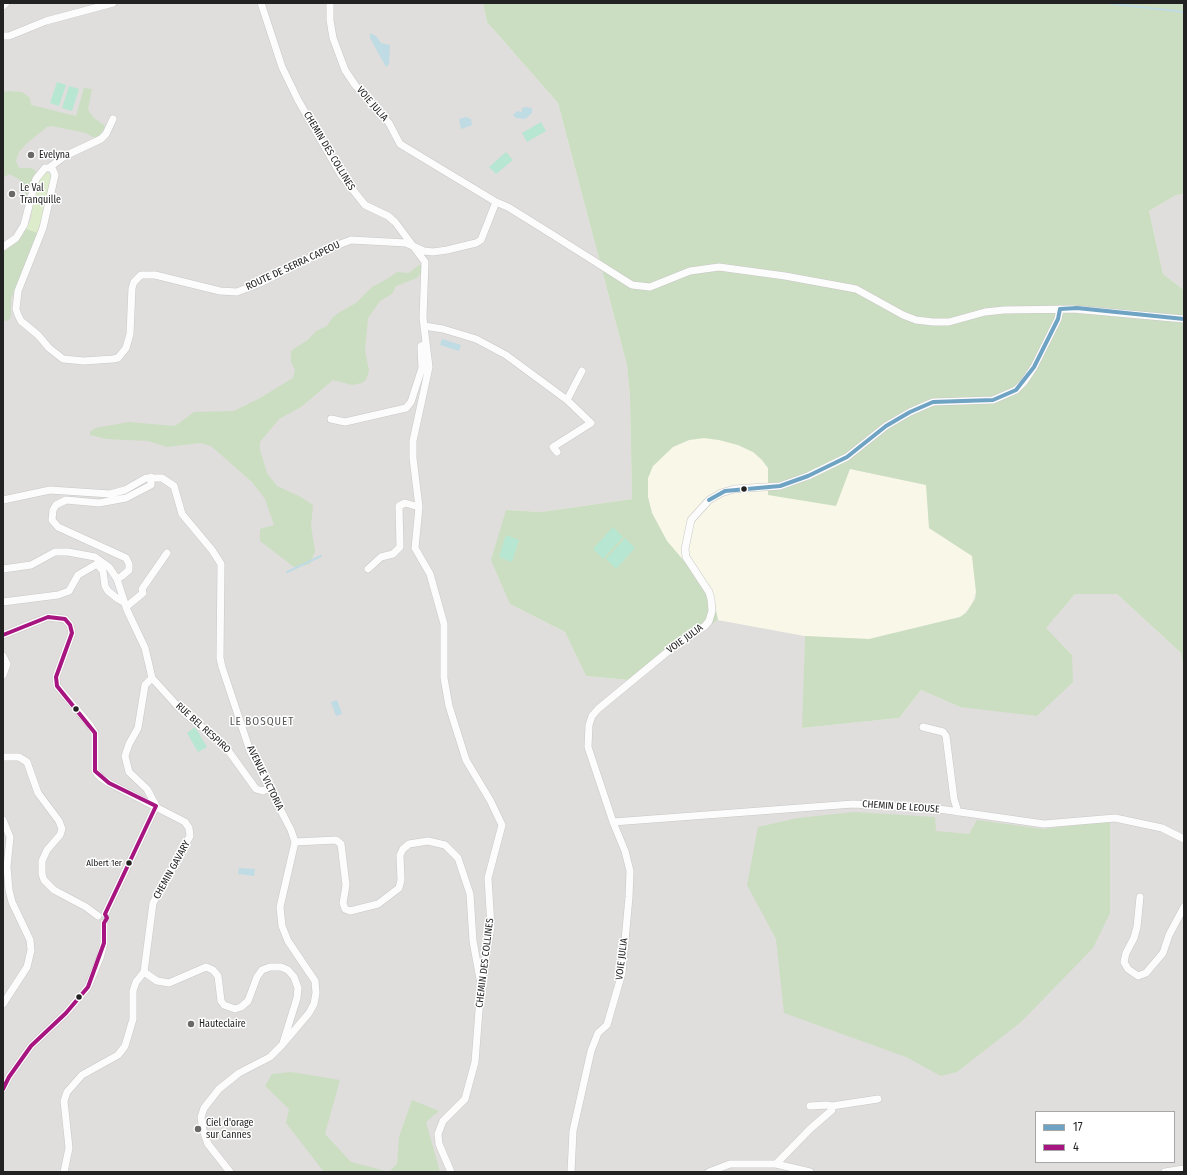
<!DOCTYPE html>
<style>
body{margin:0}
#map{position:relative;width:1187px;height:1175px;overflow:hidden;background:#f0eeeb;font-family:"Fira Sans Condensed",sans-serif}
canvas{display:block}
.frame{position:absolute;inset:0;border:4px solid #222;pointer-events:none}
.legend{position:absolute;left:1035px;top:1111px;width:140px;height:52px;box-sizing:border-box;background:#fff;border:1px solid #a7a7a7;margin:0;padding:5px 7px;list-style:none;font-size:12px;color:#222}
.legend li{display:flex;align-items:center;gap:8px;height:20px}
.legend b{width:20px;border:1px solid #a7a7a7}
</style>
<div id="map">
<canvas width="1187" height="1175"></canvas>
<div class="frame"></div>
<ul class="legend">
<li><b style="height:5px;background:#6ea3c4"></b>17</li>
<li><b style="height:5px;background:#a61580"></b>4</li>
</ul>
</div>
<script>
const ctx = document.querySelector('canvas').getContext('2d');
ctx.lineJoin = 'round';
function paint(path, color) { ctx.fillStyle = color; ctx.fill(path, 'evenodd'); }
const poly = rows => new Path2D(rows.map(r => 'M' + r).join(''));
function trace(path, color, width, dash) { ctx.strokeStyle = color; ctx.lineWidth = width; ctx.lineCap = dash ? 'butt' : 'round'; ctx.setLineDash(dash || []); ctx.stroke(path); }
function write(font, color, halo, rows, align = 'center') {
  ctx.font = font + ' "Fira Sans Condensed",sans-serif'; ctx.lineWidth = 3; ctx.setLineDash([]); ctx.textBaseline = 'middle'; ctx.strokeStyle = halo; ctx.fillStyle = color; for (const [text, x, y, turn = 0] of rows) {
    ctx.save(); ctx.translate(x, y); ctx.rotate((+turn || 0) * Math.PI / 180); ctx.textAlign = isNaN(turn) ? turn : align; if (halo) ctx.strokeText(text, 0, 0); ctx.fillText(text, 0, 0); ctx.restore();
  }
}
paint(poly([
 [3,3,483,3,487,22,558,103,627,365,630,398,632,499,541,512,506,510,510,604,565,632,586,676,629,680,718,620,805,636,803,728,899,718,921,690,960,707,1072,655,1045,628,1075,594,1117,594,1181,653,1184,672,1184,1172,3,1172],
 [1036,1112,1174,1112,1174,1162,1036,1162],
 [1184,194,1184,290,1163,274,1149,211,1176,195]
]), '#dfdedc');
paint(poly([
 [704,438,719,440,738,445,753,452,762,460,768,468,768,495,850,469,927,485,929,528,972,556,976,592,971,606,960,617,869,639,805,636,718,620,713,595,667,541,652,513,648,497,648,478,653,466,673,447,689,440]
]), '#f8f7e8');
paint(poly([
 [46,172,51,175,43,215,37,233,26,229,31,219,34,195,40,177]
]), '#ddeccb');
paint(poly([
 [483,3,1184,3,1184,194,1176,195,1149,211,1163,274,1184,290,1184,672,1181,653,1117,594,1075,594,1046,628,1072,655,1073,682,1037,716,960,707,921,690,899,718,802,728,805,636,869,639,960,617,966,613,975,599,976,592,972,556,929,528,926,485,850,469,836,506,768,495,768,468,762,460,753,452,738,445,719,440,704,438,689,440,673,447,653,466,648,478,648,497,652,513,667,541,713,595,718,620,629,680,586,676,565,632,510,604,491,560,506,510,541,512,632,499,630,398,627,365,558,103,487,22],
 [84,88,92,89,88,110,94,118,105,126,104,129,98,137,93,137,86,133,51,126,47,127,27,143,19,152,16,161,19,168,31,168,36,171,27,195,26,196,19,179,9,174,3,178,3,92,9,91,22,92,30,98,31,105,76,116],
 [26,229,37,233,11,299,11,315,10,319,6,321,3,320,3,251,18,239],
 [419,265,421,265,421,273,417,278,396,286,392,294,380,301,368,318,365,350,369,371,366,380,362,383,352,385,333,380,301,407,279,419,260,442,260,450,267,473,277,486,301,497,313,505,311,526,315,551,310,564,294,567,260,541,260,529,274,525,265,499,252,482,211,446,200,443,167,447,148,441,106,439,90,435,90,432,95,428,129,422,175,426,194,412,234,411,260,398,293,378,295,370,291,362,291,351,295,348,308,340,316,331,327,326,333,317,340,312,356,303,372,287,387,279,397,272,409,273],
 [854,812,935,817,936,831,969,834,977,820,1043,829,1110,821,1110,913,1093,948,1021,1022,957,1072,941,1076,906,1057,784,1013,776,939,747,885,758,827,798,818],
 [291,1072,340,1080,325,1134,351,1162,389,1172,397,1164,399,1137,412,1100,439,1111,426,1122,440,1172,324,1172,286,1123,289,1109,265,1086,272,1074]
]), '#cbdec1');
paint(poly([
 [57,82,66,85,59,106,50,103],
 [69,86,79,89,72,111,62,108],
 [541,122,546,131,527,142,522,133],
 [506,152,513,160,496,174,489,167],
 [613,527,623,537,603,559,593,549],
 [506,535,519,540,512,562,499,557],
 [625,538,635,548,616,569,606,559],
 [195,727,207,747,198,752,187,733]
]), '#b7e6d2');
paint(poly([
 [104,566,112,578,120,594,117,595,110,590]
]), '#e2e1e5');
paint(poly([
 [370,33,376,36,381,43,390,45,389,64,386,67,370,38],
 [525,107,532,108,532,113,525,119,516,118,513,115,517,111,522,112,522,108],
 [466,117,471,119,472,125,461,129,459,119],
 [442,339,461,345,459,351,440,345],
 [337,700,342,714,336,716,331,702],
 [239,868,255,869,254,876,238,874]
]), '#bfdbe3');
trace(poly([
 [1106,3,1184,12],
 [287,572,321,556]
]), '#bfdbe3', 2);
const minor = poly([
 [261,3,282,67,298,100,341,175,365,205,388,216,395,222,425,262,423,318,429,367,413,441,413,458,419,507,415,548,430,574,444,624,444,678,449,706,466,760,490,800,502,825,488,878,491,927,481,985,475,1062,465,1099,443,1121,438,1134,439,1144,451,1172],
 [330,3,330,20,333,38,345,70,355,85,389,123,400,144,496,202,508,207,553,235,632,285,650,287,690,271,719,267,785,276,856,289,903,315,916,320,933,322,949,322,985,312,1004,310,1073,309,1184,319],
 [3,6,6,3],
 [3,36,9,36,46,21,113,3],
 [50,167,65,156,101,139,106,134,113,119],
 [3,247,16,238,24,225,36,179,45,168,52,168,55,175,43,228,18,291,16,309,18,315,21,321,38,335,49,348,63,359,84,361,113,359,118,358,126,348,130,334,132,288,134,282,141,275,155,275,220,291,237,292,260,283,328,249,351,240,406,243,424,251,433,252,447,250,476,243,481,240,496,202],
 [424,326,443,329,476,339,506,355,567,400,591,423,553,447,557,452],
 [567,400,582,371],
 [331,419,345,422,406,408,411,402,422,368,421,346,426,344],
 [3,500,50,490,110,494,125,490,146,478,162,478,174,486,182,514,212,550,221,564,220,658,222,667,250,751,291,830,295,842,280,907,282,926,288,941,315,981,316,993,314,1004,309,1013,282,1045,270,1057,239,1073,219,1089,204,1108,201,1117,203,1130,208,1144,230,1172],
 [3,569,31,565,55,552,68,552,95,557,109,567,117,579,122,576,129,570,129,564,126,558,58,527,52,520,53,510,56,505,66,500,99,503,126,498,151,485,151,477],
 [368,569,381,557,393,554,400,547,399,506,405,503,419,507],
 [117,579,127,610,145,648,152,678,181,710,225,746,256,789,263,791,268,788],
 [3,602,58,595,69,591,78,575,97,564,103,571,105,586,108,591,118,599,125,603],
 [126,607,143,593,142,589,167,553],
 [3,635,48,617,65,619,70,625,72,633,56,677,57,686,90,725,95,733,95,771,100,777,109,783,185,822,189,828,190,836,153,903,144,972,136,982,133,991,133,1019,125,1046,118,1055,82,1075,67,1092,64,1101,69,1148,64,1172],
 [3,656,7,664,3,675],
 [152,678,145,685,138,728,129,744,125,756,129,772,147,789,156,806],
 [923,727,943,732,946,736,954,799,958,812],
 [3,757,19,757,27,762,38,793,59,821,62,829,60,835,47,850,42,861,42,874,44,880,54,890,86,907,98,916],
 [3,820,10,837,7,867,9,890,12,902,30,940,31,950,27,967,3,1004],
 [613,822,853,804,939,809,1044,824,1115,818,1162,828,1184,839],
 [295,842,336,840,341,844,346,885,343,903,345,909,350,911,378,904,399,888,401,880,400,855,403,849,409,844,428,841,445,845,458,858,470,894,473,941,480,979],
 [1140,897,1137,927,1134,938,1126,953,1124,962,1128,969,1138,976,1146,973,1163,953,1169,935,1184,907],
 [105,914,156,806],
 [144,972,157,981,169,983,206,967,213,970,218,976,221,1001,224,1005,235,1009,241,1007,248,1001,257,977,262,970,270,967,281,967,288,970,294,977,298,988,297,998,283,1043],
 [3,1089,9,1077,31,1046,66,1013,88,987,100,958,104,943,104,923],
 [810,1106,827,1105,832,1106,878,1099],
 [776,1164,810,1129,832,1110,832,1106],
 [571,1172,573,1131,591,1051,598,1033,607,1025,622,973,629,897,630,871,625,851,613,822,588,747,589,725,592,716,598,709,677,644,705,626,709,621,712,611,711,599,709,592,686,557,685,549,691,520,709,500,721,493,734,489,780,486,808,476,847,457,886,426,910,412,933,402,993,400,1016,390,1024,382,1034,367,1058,319,1060,309],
 [709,1172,730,1164,776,1164,810,1172],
 [1165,1172,1184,1169]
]);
trace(minor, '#c9c8c7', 8);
trace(minor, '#fdfcfc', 7);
trace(poly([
 [1060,309,1077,308,1184,319],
 [709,500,725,491,780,486,808,476,847,457,886,426,910,412,933,402,993,400,1016,390,1034,367,1058,319,1060,309]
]), '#6ea3c4', 4);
trace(poly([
 [3,635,48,617,65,619,70,625,72,633,56,677,57,686,95,733,95,771,109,783,156,806,105,914,107,918,104,923,104,943,88,987,66,1013,31,1046,9,1077,3,1089]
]), '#a61580', 4);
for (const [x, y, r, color] of [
 [31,155,4,"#6a6968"],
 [12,194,4,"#6a6968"],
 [744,489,3.5,"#222"],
 [76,709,3.5,"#222"],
 [129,863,3.5,"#222"],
 [79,997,3.5,"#222"],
 [191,1024,4,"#6a6968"],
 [198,1129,4,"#6a6968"]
]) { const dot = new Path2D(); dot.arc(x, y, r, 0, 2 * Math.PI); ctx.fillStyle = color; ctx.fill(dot); trace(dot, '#fff', 1.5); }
write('9px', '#222', '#fff', [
 ["Albert 1er",122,863]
], 'right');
write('10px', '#222', '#fff', [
 ["VOIE JULIA",372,104,49],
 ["CHEMIN DES COLLINES",329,151,59],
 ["ROUTE DE SERRA CAPEOU",293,266,-25],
 ["VOIE JULIA",685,639,-36],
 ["RUE BEL RESPIRO",203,728,42],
 ["AVENUE VICTORIA",265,778,64],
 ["CHEMIN DE LEOUSE",901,807,4],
 ["CHEMIN GAVARY",172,870,-61],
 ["VOIE JULIA",622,959,-83],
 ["CHEMIN DES COLLINES",485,963,-83]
]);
write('10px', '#222', '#fff', [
 ["Evelyna",39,155],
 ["Le Val",20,188],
 ["Tranquille",20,200],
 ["Hauteclaire",199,1024],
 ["Ciel d'orage",206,1123],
 ["sur Cannes",206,1135]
], 'left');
ctx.letterSpacing = '1px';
write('11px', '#555', '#fff', [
 ["LE BOSQUET",262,722]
]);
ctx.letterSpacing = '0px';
</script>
